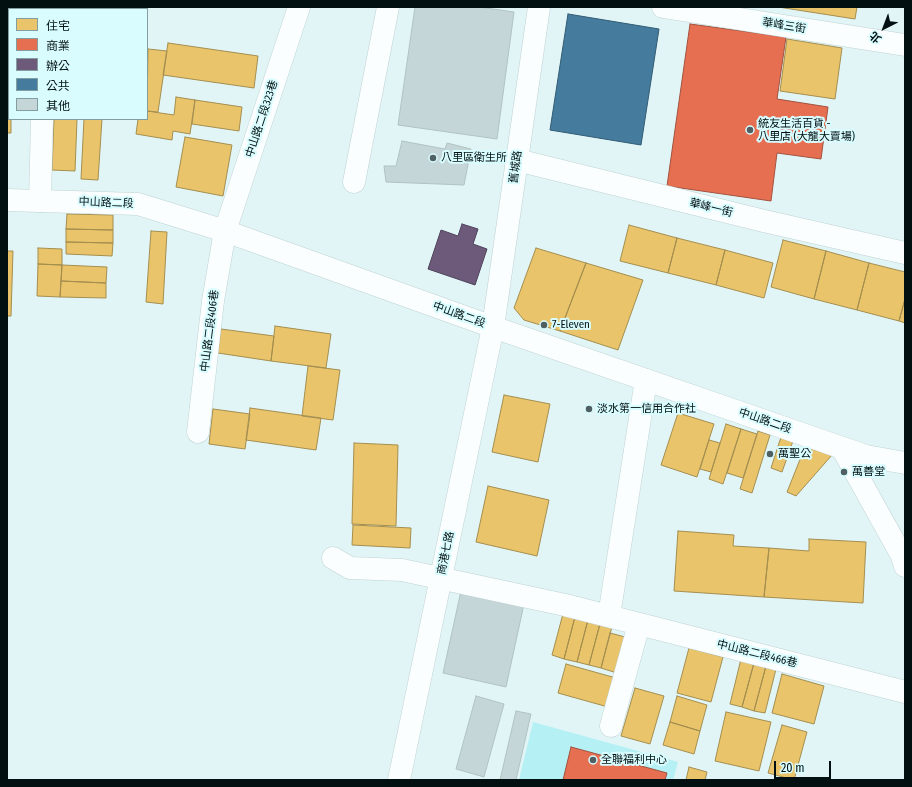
<!DOCTYPE html>
<meta charset="utf-8">
<style>
body{margin:0}
#map{position:relative;width:912px;height:787px;overflow:hidden;background:#e1f5f7;font-family:"Fira Sans Condensed","Noto Sans TC",sans-serif}
canvas{display:block}
.frame{position:absolute;inset:0;border:8px solid #021011;pointer-events:none}
.legend{position:absolute;left:8px;top:8px;width:140px;height:112px;box-sizing:border-box;background:#d9fcff;border:1px solid #839ea0;margin:0;padding:5px 7px;list-style:none;font-size:12px;color:#021011}
.legend li{display:flex;align-items:center;gap:8px;height:20px}
.legend b{width:20px;border:1px solid #839ea0}
.north{position:absolute;left:864px;top:8px;width:40px;height:40px;-webkit-text-stroke:3px #d9fcff;paint-order:stroke;rotate:222deg;font-size:11px;font-weight:700;line-height:16px;text-align:center;color:#021011}
.north::after{content:'';display:block;margin:auto;width:14px;height:18px;background:#021011;clip-path:polygon(50% 0,100% 100%,50% 72%,0 100%)}
.scale{position:absolute;left:774px;top:761px;width:57px;height:18px;box-sizing:border-box;border:2px solid #021011;border-top:0;padding-left:5px;font-size:12px;line-height:14px;white-space:nowrap;color:#021011;-webkit-text-stroke:3px #d9fcff;paint-order:stroke}
</style>
<div id="map">
<canvas width="912" height="787"></canvas>
<div class="frame"></div>
<ul class="legend">
<li><b style="height:11px;background:#e9c46a"></b>住宅</li>
<li><b style="height:11px;background:#e76f51"></b>商業</li>
<li><b style="height:11px;background:#6d597a"></b>辦公</li>
<li><b style="height:11px;background:#457b9d"></b>公共</li>
<li><b style="height:11px;background:#c4d6d7"></b>其他</li>
</ul>
<div class="north">北</div>
<div class="scale">20 m</div>
</div>
<script>
const ctx = document.querySelector('canvas').getContext('2d');
ctx.lineJoin = 'round';
function paint(path, color) { ctx.fillStyle = color; ctx.fill(path, 'evenodd'); }
const poly = rows => new Path2D(rows.map(r => 'M' + r).join(''));
function trace(path, color, width, dash) { ctx.strokeStyle = color; ctx.lineWidth = width; ctx.lineCap = dash ? 'butt' : 'round'; ctx.setLineDash(dash || []); ctx.stroke(path); }
function write(font, color, halo, rows, align = 'center') {
  ctx.font = font + ' "Fira Sans Condensed","Noto Sans TC",sans-serif'; ctx.lineWidth = 4; ctx.setLineDash([]); ctx.textBaseline = 'middle'; ctx.strokeStyle = halo; ctx.fillStyle = color; for (const [text, x, y, turn = 0] of rows) {
    ctx.save(); ctx.translate(x, y); ctx.rotate((+turn || 0) * Math.PI / 180); ctx.textAlign = isNaN(turn) ? turn : align; if (halo) ctx.strokeText(text, 0, 0); ctx.fillText(text, 0, 0); ctx.restore();
  }
}
paint(poly([
 [7,7,34,7,34,9,9,9,9,51,7,51],
 [533,722,678,762,673,780,519,780]
]), '#b4f0f4');
const homes = poly([
 [73,7,135,7,135,9,73,9,73,7],
 [778,7,857,7,855,19,778,7],
 [787,39,842,48,835,99,780,91,787,39],
 [168,43,258,56,254,88,163,75,168,43],
 [148,49,167,51,158,112,147,111,148,49],
 [7,52,9,52,9,119,11,119,11,133,7,133,7,52],
 [176,97,195,100,190,134,173,131,172,140,136,134,138,119,147,119,147,111,174,115,176,97],
 [195,100,242,107,239,131,192,124,195,100],
 [54,119,77,119,75,171,52,170,54,119],
 [84,119,102,119,98,180,81,179,84,119],
 [185,137,232,145,223,196,176,187,185,137],
 [67,214,113,215,113,230,66,229,67,214],
 [629,225,677,238,668,273,620,261,629,225],
 [66,229,113,230,113,243,66,242,66,229],
 [151,231,167,232,163,304,146,302,151,231],
 [677,238,725,250,716,285,668,273,677,238],
 [783,240,826,251,814,299,771,287,783,240],
 [66,242,113,243,112,256,66,254,66,242],
 [38,248,62,249,62,265,38,264,38,248],
 [536,248,586,263,560,331,524,320,514,308,536,248],
 [725,250,773,263,764,298,716,285,725,250],
 [7,251,13,251,11,316,7,316,7,251],
 [826,251,869,263,857,310,814,299,826,251],
 [586,263,643,280,618,350,560,331,586,263],
 [869,263,905,272,905,299,899,321,857,310,869,263],
 [38,264,62,265,60,297,37,296,38,264],
 [62,265,107,267,106,283,61,281,62,265],
 [61,281,106,283,106,298,60,297,61,281],
 [905,299,905,323,899,321,905,299],
 [275,326,331,334,326,368,271,361,275,326],
 [221,329,274,336,271,361,218,353,221,329],
 [308,366,340,370,333,420,302,416,308,366],
 [504,395,550,404,538,462,492,452,504,395],
 [250,408,321,418,316,450,246,440,250,408],
 [213,409,250,414,245,449,209,444,213,409],
 [678,413,714,424,697,477,661,465,678,413],
 [726,424,741,429,723,484,709,479,726,424],
 [741,429,757,434,743,478,727,473,741,429],
 [758,431,770,435,752,493,740,489,758,431],
 [781,437,793,441,782,472,771,468,781,437],
 [709,440,720,443,711,472,700,469,709,440],
 [354,443,398,445,396,526,352,524,354,443],
 [805,447,832,455,796,496,787,492,805,447],
 [488,486,549,500,537,556,476,542,488,486],
 [353,525,411,528,410,548,352,545,353,525],
 [678,531,734,535,733,546,769,548,764,597,674,591,678,531],
 [809,539,866,542,863,603,764,597,769,548,809,551,809,539],
 [564,610,576,613,564,659,552,655,564,610],
 [576,613,589,616,577,662,564,659,576,613],
 [589,616,601,620,589,665,577,662,589,616],
 [601,620,613,623,601,668,589,665,601,620],
 [610,633,629,638,620,674,601,668,610,633],
 [689,648,723,657,711,702,677,693,689,648],
 [741,659,754,663,742,707,730,704,741,659],
 [754,663,766,666,754,711,742,707,754,663],
 [566,664,616,678,608,707,558,693,566,664],
 [766,666,776,669,765,713,754,711,766,666],
 [782,674,824,686,814,724,772,713,782,674],
 [635,688,664,696,650,744,621,736,635,688],
 [677,696,707,705,700,731,670,722,677,696],
 [726,712,771,722,759,771,715,761,726,712],
 [670,722,700,731,694,754,663,745,670,722],
 [782,725,807,732,794,780,768,773,782,725],
 [689,767,707,772,705,780,686,780,689,767]
]);
paint(homes, '#e9c46a');
trace(homes, '#a48e4f', 1);
const shops = poly([
 [690,24,786,37,777,99,828,107,821,159,777,153,771,201,667,186,690,24],
 [571,747,667,773,665,780,563,780,571,747]
]);
paint(shops, '#e76f51');
trace(shops, '#a2523e', 1);
const offices = poly([
 [462,224,478,229,473,244,487,249,475,285,428,269,441,230,458,236,462,224]
]);
paint(offices, '#6d597a');
trace(offices, '#4d435a', 1);
const public = poly([
 [568,14,659,29,641,145,550,130,568,14]
]);
paint(public, '#457b9d');
trace(public, '#315b73', 1);
const building = poly([
 [415,7,479,7,514,12,497,139,398,125,415,7],
 [402,141,445,149,447,143,471,149,464,185,386,182,384,166,396,166,402,141],
 [461,591,524,604,506,687,443,673,461,591],
 [476,696,504,704,484,777,456,769,476,696],
 [516,711,531,714,516,780,500,780,516,711]
]);
paint(building, '#c4d6d7');
trace(building, '#b1c2c3', 1);
const minor = poly([
 [663,7,905,45],
 [46,9,46,7],
 [517,160,764,221,905,253],
 [354,182,388,7],
 [40,201,42,119],
 [198,432,213,301,225,231,299,7],
 [842,448,902,556,905,566],
 [333,558,350,568,402,570,565,605,905,692],
 [609,616,646,380],
 [611,726,639,624],
 [399,780,493,327,539,7]
]);
const major = poly([
 [7,200,138,204,225,231,493,327,866,456,905,463]
]);
trace(minor, '#c0d2d3', 23);
trace(major, '#c0d2d3', 23);
trace(minor, '#fafefe', 22);
trace(major, '#fafefe', 22);
for (const [x, y, r, color] of [
 [750,130,4,"#506062"],
 [433,158,4,"#506062"],
 [544,325,4,"#506062"],
 [589,409,4,"#506062"],
 [770,454,4,"#506062"],
 [844,472,4,"#506062"],
 [593,760,4,"#506062"]
]) { const dot = new Path2D(); dot.arc(x, y, r, 0, 2 * Math.PI); ctx.fillStyle = color; ctx.fill(dot); trace(dot, '#d9fcff', 1.5); }
write('11px', '#021011', '#d9fcff', [
 ["華峰三街",784,26,9],
 ["中山路二段323巷",262,119,-72],
 ["舊城路",516,167,-82],
 ["中山路二段",106,203,2],
 ["華峰一街",711,208,14],
 ["中山路二段",459,315,20],
 ["中山路二段406巷",210,331,-83],
 ["中山路二段",765,421,19],
 ["商港七路",446,553,-78],
 ["中山路二段466巷",757,654,14]
]);
write('11px', '#021011', '#d9fcff', [
 ["統友生活百貨 -",758,124],
 ["八里店 (大龍大賣場)",758,137],
 ["八里區衛生所",441,158],
 ["7-Eleven",552,325],
 ["淡水第一信用合作社",597,409],
 ["萬聖公",778,454],
 ["萬善堂",852,472],
 ["全聯福利中心",601,760]
], 'left');
</script>
